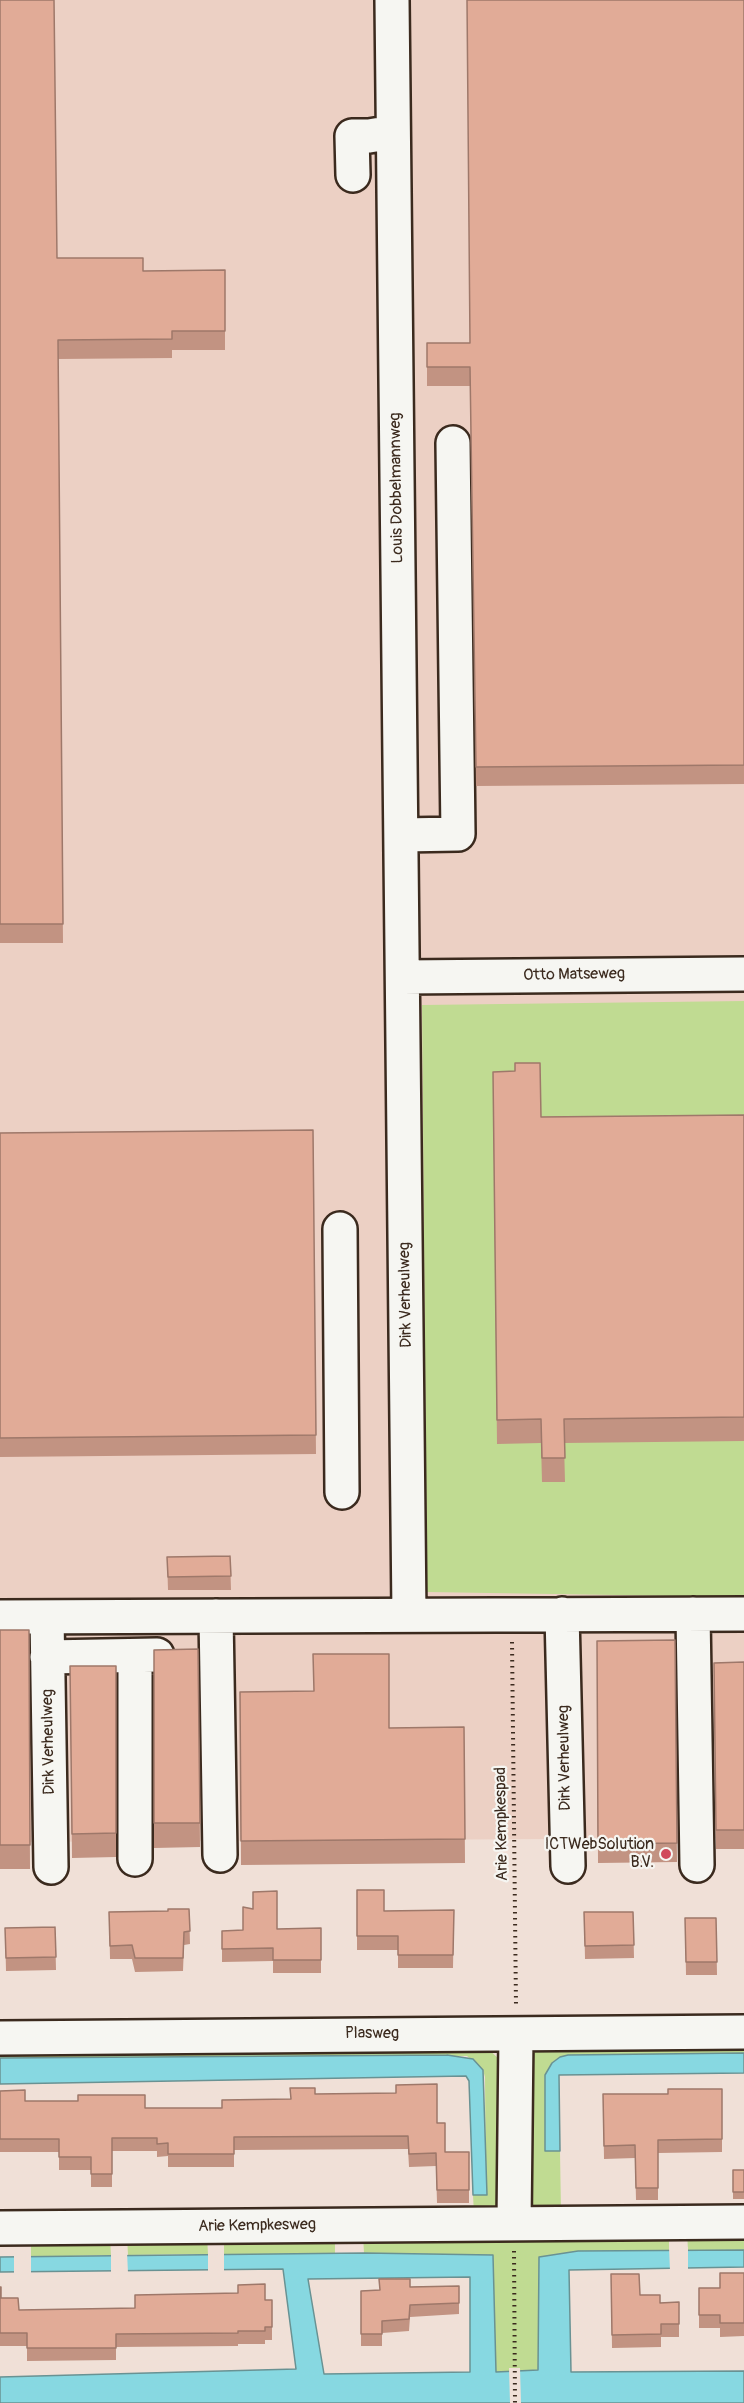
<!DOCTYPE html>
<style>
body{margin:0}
canvas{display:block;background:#f0e0d7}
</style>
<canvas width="744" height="2403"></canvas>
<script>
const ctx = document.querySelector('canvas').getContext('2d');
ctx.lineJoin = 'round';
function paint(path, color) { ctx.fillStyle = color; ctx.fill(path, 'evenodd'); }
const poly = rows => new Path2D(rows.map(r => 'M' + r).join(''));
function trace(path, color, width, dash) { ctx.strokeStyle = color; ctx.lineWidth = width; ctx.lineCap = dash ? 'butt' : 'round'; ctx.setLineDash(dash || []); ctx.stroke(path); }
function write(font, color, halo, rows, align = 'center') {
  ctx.font = font + ' Pangolin,sans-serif'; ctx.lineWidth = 4.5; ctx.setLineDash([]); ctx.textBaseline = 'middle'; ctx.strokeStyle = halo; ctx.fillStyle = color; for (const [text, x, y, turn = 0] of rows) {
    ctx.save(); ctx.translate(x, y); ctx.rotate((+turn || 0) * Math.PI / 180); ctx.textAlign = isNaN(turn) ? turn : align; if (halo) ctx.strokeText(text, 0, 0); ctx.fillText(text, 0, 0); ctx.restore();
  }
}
paint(poly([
 [0,0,744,0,744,1838,0,1842]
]), '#ecd0c4');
paint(poly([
 [744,1001,744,1597,427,1592,422,1005],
 [744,2041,744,2053,568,2055,560,2057,546,2151,560,2151,561,2212,536,2209,530,2204,532,2051,541,2046],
 [0,2047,487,2048,499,2059,502,2208,474,2214,473,2195,486,2195,485,2077,483,2070,467,2056,0,2058],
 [744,2231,744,2250,688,2250,687,2232],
 [669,2232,669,2250,578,2251,539,2257,538,2370,495,2372,493,2255,364,2253,363,2235],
 [335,2235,335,2255,224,2254,224,2236],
 [127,2236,207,2236,208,2254,128,2255],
 [110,2237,111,2255,31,2257,31,2238]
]), '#c0db92');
const water = poly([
 [744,2053,744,2073,559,2075,560,2151,545,2151,545,2075,552,2063,560,2057,568,2055,744,2053],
 [447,2055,473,2059,483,2070,487,2195,473,2195,469,2081,466,2076,0,2084,0,2058,447,2055],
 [744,2250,744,2267,569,2270,571,2372,744,2371,744,2403,0,2403,0,2377,296,2369,283,2269,0,2272,0,2257,364,2253,493,2255,496,2372,538,2370,539,2257,578,2251,744,2250],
 [470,2277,470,2372,324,2374,308,2279,470,2277]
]);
paint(water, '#87d8e1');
trace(water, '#699293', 1.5);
paint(poly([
 [669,2247,688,2247,688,2271,670,2271],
 [208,2251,224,2251,224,2273,208,2273],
 [111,2252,127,2252,128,2273,111,2274],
 [14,2254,31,2254,31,2274,14,2275],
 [509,2368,520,2368,521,2403,510,2403]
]), '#f0e0d7');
const minor = poly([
 [392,0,409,1614],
 [353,175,352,136,369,136,393,132],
 [402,835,458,834,453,443],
 [403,977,744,974],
 [340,1229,342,1492],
 [562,1614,568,1866],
 [693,1614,697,1865],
 [216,1616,220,1855],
 [0,1617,744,1614],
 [47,1617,51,1867],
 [47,1657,157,1655],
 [135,1859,135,1656],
 [0,2038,744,2032],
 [514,2224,516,2034],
 [0,2228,744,2222]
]);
trace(minor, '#3b2a1e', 38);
trace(poly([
 [512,1642,516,2006],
 [514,2251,515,2403]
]), '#3b2a1e', 4, [1.5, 4.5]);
trace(minor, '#f6f6f2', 33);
paint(poly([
 [0,0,57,258,143,271,225,270,225,350,172,350,172,358,58,359,63,943,0,943],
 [744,0,744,784,476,786,470,386,427,386,427,343,470,343],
 [493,1072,541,1117,744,1115,744,1441,564,1443,565,1482,542,1482,541,1443,497,1444],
 [313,1130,316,1454,0,1457,0,1133],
 [230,1556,231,1590,168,1590,167,1557],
 [0,1630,29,1630,30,1869,0,1869],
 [675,1640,677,1862,598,1863,597,1641],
 [198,1649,200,1847,154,1848,154,1650],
 [744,1662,744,1849,716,1849,714,1663],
 [70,1666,116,1666,116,1857,72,1858],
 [240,1692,389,1728,464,1727,465,1863,241,1865],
 [357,1890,384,1911,454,1910,453,1968,398,1968,398,1950,357,1950],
 [189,1909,190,1944,184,1945,183,1971,135,1972,132,1959,110,1959,109,1912,168,1911],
 [584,1912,633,1912,634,1958,585,1959],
 [685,1918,716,1918,717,1975,686,1975],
 [55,1927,56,1970,6,1971,5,1928],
 [321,1928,321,1973,273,1973,273,1961,222,1962,222,1931],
 [722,2089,722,2152,658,2153,658,2200,636,2200,635,2158,604,2159,603,2094,668,2094],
 [0,2091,25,2101,145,2108,222,2108,290,2099,315,2094,437,2123,445,2152,469,2152,469,2203,437,2203,436,2166,409,2167,408,2149,234,2150,234,2167,168,2167,168,2156,157,2157,157,2151,112,2151,112,2187,91,2187,91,2170,59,2170,59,2152,0,2152],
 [733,2170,744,2170,744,2199,733,2199],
 [744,2273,744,2336,720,2337,720,2328,699,2328,699,2288,720,2288],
 [611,2274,640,2295,660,2303,679,2302,679,2337,661,2337,661,2347,612,2348],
 [459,2286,459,2314,410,2317,409,2331,382,2333,382,2346,361,2346,361,2291,379,2290,410,2287],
 [0,2287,1,2298,19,2310,135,2308,272,2300,272,2340,265,2340,265,2344,238,2344,238,2346,116,2347,116,2360,27,2361,27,2346,0,2346]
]), '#c29382');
const building = poly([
 [0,0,54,0,57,258,143,258,143,271,225,270,225,331,172,331,172,339,58,340,63,924,0,924,0,0],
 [467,0,744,0,744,765,476,767,470,367,427,367,427,343,470,343,467,0],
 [515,1063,540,1063,541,1117,744,1115,744,1417,564,1419,565,1458,542,1458,541,1419,497,1420,493,1072,515,1071,515,1063],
 [313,1130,316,1435,0,1438,0,1133,313,1130],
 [230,1556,231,1576,168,1577,167,1557,230,1556],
 [0,1630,29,1630,30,1845,0,1845,0,1630],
 [675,1640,677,1843,598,1844,597,1641,675,1640],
 [198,1649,200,1823,154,1823,154,1650,198,1649],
 [313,1654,389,1654,389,1728,464,1727,465,1839,241,1841,240,1692,314,1691,313,1654],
 [744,1662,744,1830,716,1830,714,1663,744,1662],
 [70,1666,116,1666,116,1833,72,1834,70,1666],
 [357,1890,384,1890,384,1911,454,1910,453,1955,398,1955,398,1936,357,1936,357,1890],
 [277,1891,277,1929,321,1928,321,1960,273,1960,273,1948,222,1949,222,1931,243,1930,243,1907,253,1909,253,1892,277,1891],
 [168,1909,189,1909,190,1931,184,1932,183,1958,135,1958,132,1945,110,1946,109,1912,168,1911,168,1909],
 [584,1912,633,1912,634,1945,585,1946,584,1912],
 [685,1918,716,1918,717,1962,686,1962,685,1918],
 [55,1927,56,1957,6,1958,5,1928,55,1927],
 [437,2084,437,2123,445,2123,445,2152,469,2152,469,2190,437,2190,436,2153,409,2154,408,2136,234,2137,234,2154,168,2154,168,2143,157,2144,157,2138,112,2138,112,2174,91,2174,91,2157,59,2157,59,2139,0,2139,0,2091,25,2090,25,2101,78,2101,78,2095,145,2095,145,2108,222,2108,222,2100,291,2099,290,2088,315,2088,315,2094,396,2093,396,2085,437,2084],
 [668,2089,722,2089,722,2139,658,2140,658,2188,636,2188,635,2145,604,2146,603,2094,668,2094,668,2089],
 [733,2170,744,2170,744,2192,733,2192,733,2170],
 [720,2273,744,2273,744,2323,720,2323,720,2315,699,2315,699,2288,720,2288,720,2273],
 [611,2274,639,2274,640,2295,660,2295,660,2303,679,2302,679,2324,661,2324,661,2334,612,2335,611,2274],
 [379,2279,410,2279,410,2287,459,2286,459,2303,410,2305,409,2319,382,2321,382,2334,361,2334,361,2291,380,2290,379,2279],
 [265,2284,265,2300,272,2300,272,2327,265,2327,265,2331,238,2331,238,2333,116,2334,116,2348,27,2348,27,2333,0,2333,0,2287,1,2287,1,2298,18,2298,19,2310,135,2308,135,2295,238,2293,238,2285,265,2284]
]);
paint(building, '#e1ab97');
trace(building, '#9e786a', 1.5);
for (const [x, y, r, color] of [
 [666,1854,6,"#d1495b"]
]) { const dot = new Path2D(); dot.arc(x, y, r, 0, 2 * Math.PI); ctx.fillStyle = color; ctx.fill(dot); trace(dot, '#f6f6f2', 2); }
write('16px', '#3b2a1e', '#f6f6f2', [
 ["Louis Dobbelmannweg",397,488,-91],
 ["Otto Matseweg",574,975,-1],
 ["Dirk Verheulweg",406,1295,-91],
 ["Dirk Verheulweg",49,1742,-91],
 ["Dirk Verheulweg",565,1758,-91],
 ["Arie Kempkespad",502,1824,-91],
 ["Plasweg",372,2034],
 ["Arie Kempkesweg",257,2226,-1]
]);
write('16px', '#3b2a1e', '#f6f6f2', [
 ["ICTWebSolution",654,1845],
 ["B.V.",654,1863]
], 'right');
</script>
